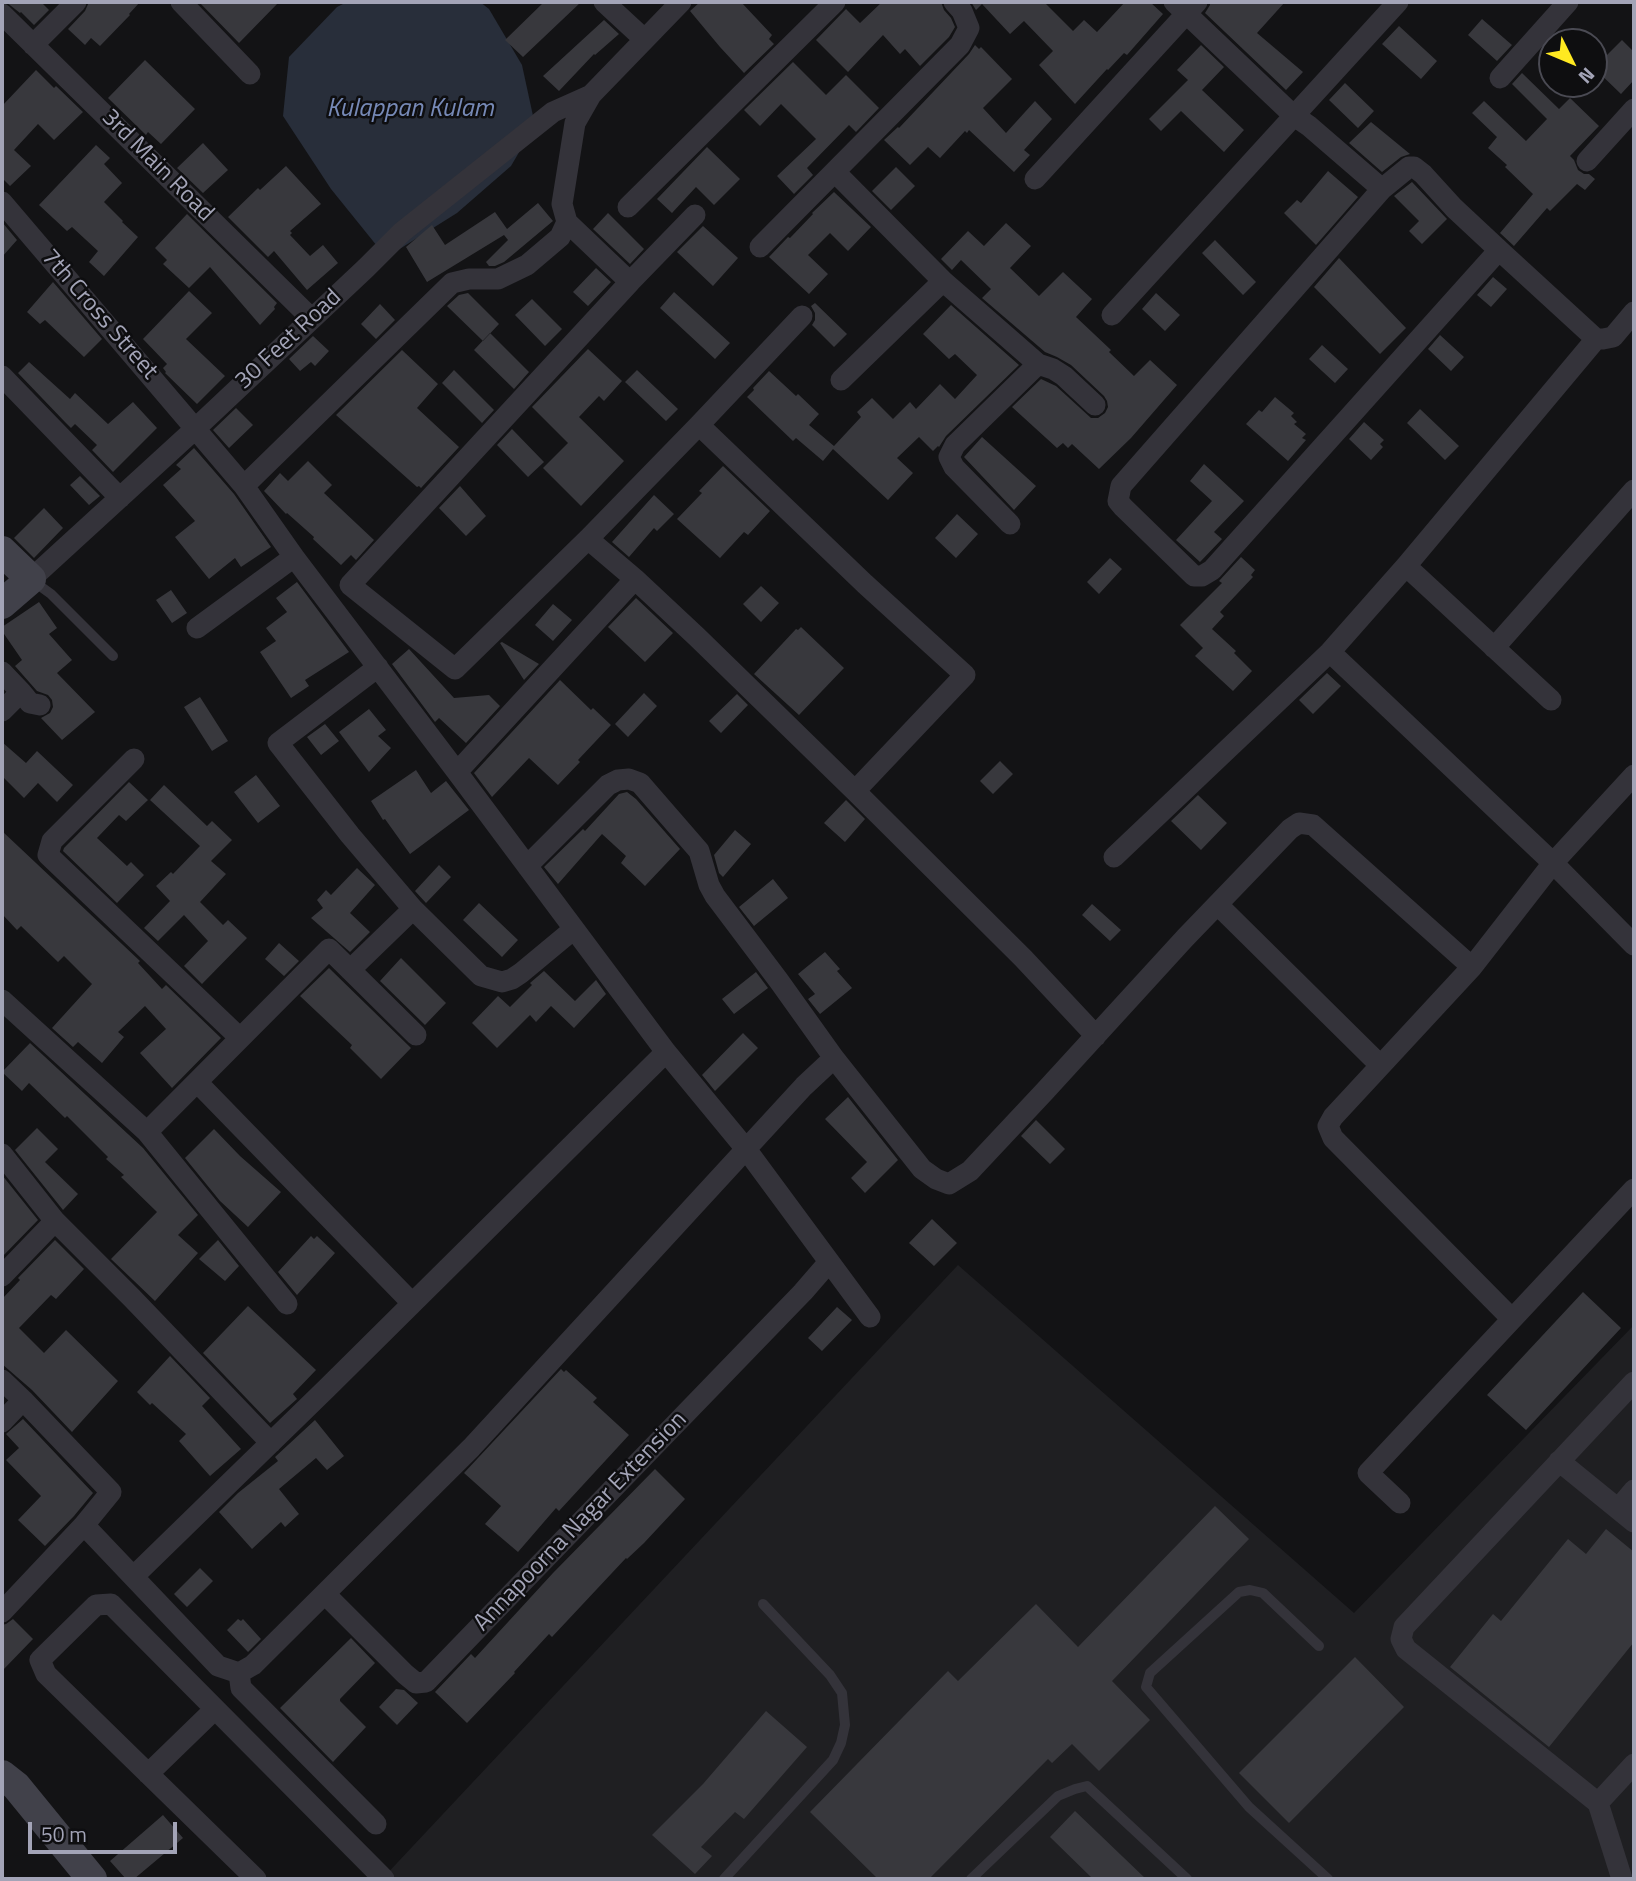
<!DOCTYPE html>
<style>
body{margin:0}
#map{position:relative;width:1636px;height:1881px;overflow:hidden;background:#131315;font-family:"Titillium Web",sans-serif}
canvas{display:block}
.frame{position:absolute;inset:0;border:4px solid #a3a4b7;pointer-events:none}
.north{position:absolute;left:1538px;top:28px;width:70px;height:70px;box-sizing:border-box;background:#0e0e10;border:2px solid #4a4a53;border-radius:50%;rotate:133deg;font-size:19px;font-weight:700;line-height:28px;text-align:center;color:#a3a4b7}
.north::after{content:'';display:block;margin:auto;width:24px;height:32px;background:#ffe921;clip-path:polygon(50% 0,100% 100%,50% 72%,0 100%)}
.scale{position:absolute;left:28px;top:1822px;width:149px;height:32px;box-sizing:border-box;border:4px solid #a3a4b7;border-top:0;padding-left:9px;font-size:21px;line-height:24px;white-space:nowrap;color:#a3a4b7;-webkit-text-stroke:5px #0e0e10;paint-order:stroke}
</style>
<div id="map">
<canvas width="1636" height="1881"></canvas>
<div class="frame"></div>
<div class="north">N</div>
<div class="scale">50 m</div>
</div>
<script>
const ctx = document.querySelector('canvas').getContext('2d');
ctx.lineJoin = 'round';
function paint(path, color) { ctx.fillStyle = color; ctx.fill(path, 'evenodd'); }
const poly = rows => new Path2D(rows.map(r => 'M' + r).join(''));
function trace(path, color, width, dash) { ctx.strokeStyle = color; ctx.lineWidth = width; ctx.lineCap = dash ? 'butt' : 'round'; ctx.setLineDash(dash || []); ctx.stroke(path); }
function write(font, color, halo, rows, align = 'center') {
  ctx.font = font + ' "Titillium Web",sans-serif'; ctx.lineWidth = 5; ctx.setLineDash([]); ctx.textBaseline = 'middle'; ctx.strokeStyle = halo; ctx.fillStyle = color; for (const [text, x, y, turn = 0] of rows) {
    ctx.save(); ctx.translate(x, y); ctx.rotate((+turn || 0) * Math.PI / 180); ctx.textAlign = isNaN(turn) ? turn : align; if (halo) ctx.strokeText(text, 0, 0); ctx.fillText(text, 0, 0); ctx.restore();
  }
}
paint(poly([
 [958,1265,1354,1613,1634,1325,1634,1875,1612,1879,382,1879]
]), '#1f1f22');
paint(poly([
 [347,2,480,2,489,9,522,65,535,125,511,166,457,213,390,255,377,246,331,189,283,116,289,57,337,7]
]), '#282e3a');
paint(poly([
 [6,2,41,2,49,10,34,25,21,12,20,13],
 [89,2,140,2,129,14,130,15,100,46,91,38,85,45,68,29,85,11],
 [199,2,279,2,239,43],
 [544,2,581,2,523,57,505,40],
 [700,2,741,2,772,35,769,39,774,44,744,73,720,47,690,11],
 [882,2,941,2,944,10,951,18,955,27,949,37,920,66,905,49,900,54,883,35,848,72,816,40,846,9,860,23],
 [971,2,1044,2,1073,31,1084,20,1097,32,1125,2,1150,2,1163,14,1127,55,1124,53,1108,70,1107,69,1075,104,1039,65,1053,51,1024,21,1010,34,982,4,976,10],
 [1210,2,1285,2,1257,33,1303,72,1286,90,1205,13,1210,5],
 [1482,19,1512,45,1497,61,1468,35],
 [604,20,619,34,595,55,594,54,559,91,543,76],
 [1399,26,1437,61,1421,79,1382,44],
 [1622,40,1634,52,1634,80,1621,94,1594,68],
 [975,45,979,49,981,47,1012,79,983,108,1006,133,1035,101,1052,119,1024,150,1030,155,1014,172,969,130,967,133,965,131,940,158,928,147,910,165,884,140,898,127,899,128,969,54],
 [1201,45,1224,67,1202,90,1244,130,1224,152,1181,111,1161,131,1149,119,1188,80,1177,70],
 [145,60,195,109,161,144,148,132,146,135,108,98],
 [793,62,826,95,846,75,879,108,856,132,849,125,807,168,813,175,794,194,777,176,816,139,781,104,760,126,744,110],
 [36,70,54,88,56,86,83,112,54,140,38,124,14,150,31,166,10,186,2,178,2,106],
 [1522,73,1559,109,1570,98,1599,126,1570,156,1574,160,1578,170,1584,174,1589,174,1595,179,1585,190,1577,184,1550,211,1547,208,1514,246,1500,233,1533,194,1505,167,1507,165,1488,148,1497,137,1472,113,1484,101,1526,141,1547,119,1512,84],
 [1345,83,1374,111,1358,128,1329,100],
 [1371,122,1410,154,1401,157,1382,172,1349,143],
 [203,143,228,170,203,193,177,168],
 [96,145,110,158,104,164,122,183,104,202,123,221,122,222,138,237,104,276,89,262,98,251,72,227,67,231,39,205],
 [707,147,740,179,714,205,696,187,672,213,657,199],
 [286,166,321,204,290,231,292,233,290,235,310,256,323,245,338,263,307,290,274,251,268,257,228,217,258,188,260,190],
 [896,167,915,186,891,210,872,191],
 [1328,171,1358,197,1316,245,1284,213,1297,200,1301,203],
 [1412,182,1447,219,1422,244,1409,231,1419,221,1394,196],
 [834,192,871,227,848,251,830,233,808,255,828,274,809,294,769,257,788,237,790,238,813,214,812,213],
 [538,203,553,221,504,262,495,266,489,266,486,262,508,240,504,235,427,282,406,247,432,225,445,245,495,212,507,229],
 [608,213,644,249,630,264,593,229],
 [187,214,277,303,274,307,275,309,260,325,210,267,189,288,163,264,167,260,155,248],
 [2,222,17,240,2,257],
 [1006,223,1031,246,1010,268,1039,296,1063,272,1092,299,1076,317,1111,350,1109,352,1134,376,1150,360,1177,385,1131,438,1099,469,1072,444,1068,448,1063,443,1057,448,1012,407,1041,379,1056,386,1091,418,1098,418,1105,413,1108,407,1107,401,1104,396,1071,365,1057,357,1045,352,982,298,991,289,961,260,952,270,941,259,968,231,984,246],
 [703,226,738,258,713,286,677,252],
 [1215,240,1256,282,1243,295,1202,253],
 [1339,258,1406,328,1380,354,1314,287],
 [596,268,611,282,588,306,573,292],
 [1493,277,1507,289,1491,307,1477,295],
 [53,282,102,339,84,357,45,320,40,324,27,312],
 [189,291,212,313,186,339,225,376,197,404,165,373,166,372,163,368,167,364,143,339],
 [674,292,730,343,715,359,660,308],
 [468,293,499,324,483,341,447,306,459,295],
 [1156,293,1180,315,1165,331,1142,309],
 [532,299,562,329,545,346,515,315],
 [815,303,847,334,834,347,812,325,815,320,815,313,811,306],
 [380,304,395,320,376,339,361,324],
 [951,305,1019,365,946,436,939,447,938,446,933,451,919,437,897,458,913,473,888,500,833,449,823,461,796,438,793,441,747,397,754,390,753,388,769,371,796,396,798,394,819,414,809,425,834,446,861,417,857,412,872,398,893,419,910,402,916,409,940,384,955,399,977,375,955,354,949,359,923,334],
 [490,333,529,372,514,389,474,350],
 [1440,335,1464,357,1451,371,1428,349],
 [313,336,329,351,315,366,311,362,300,371,289,359],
 [1322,345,1348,369,1335,383,1309,359],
 [588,349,622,381,604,401,599,396,579,417,624,461,581,506,543,468,568,443,532,407],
 [402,350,438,384,417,408,459,447,421,488,419,486,417,487,336,415],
 [29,362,70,399,75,393,108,424,133,402,157,428,113,472,92,450,97,445,75,424,71,428,64,421,18,373],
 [454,370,494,410,482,423,442,383],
 [637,370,678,409,666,421,625,382],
 [1275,397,1294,413,1291,416,1297,422,1294,424,1306,434,1302,438,1306,440,1288,461,1246,424,1259,410,1262,412],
 [236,408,253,425,229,448,213,430],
 [1420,409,1459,446,1445,460,1407,423],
 [1364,422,1384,440,1380,444,1383,447,1371,460,1349,439],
 [512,429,544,462,528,477,497,445],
 [982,437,1036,486,1014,510,964,457],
 [194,448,234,494,271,547,241,567,235,558,209,579,175,537,195,521,163,485,181,469,176,465],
 [308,461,332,485,324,493,374,540,356,560,351,555,341,565,313,539,314,537,287,513,286,514,264,491,280,473,288,481],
 [1204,464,1244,501,1214,532,1222,539,1200,562,1176,540,1212,501,1190,481],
 [723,466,770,511,748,535,744,532,720,558,677,519,702,493,699,491],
 [80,476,100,496,89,505,70,485],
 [460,486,486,516,466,536,439,508],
 [654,495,674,514,657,531,654,528,629,557,612,542],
 [44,508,63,528,34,558,14,538],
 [957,514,978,534,956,558,935,538],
 [1241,557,1255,570,1251,575,1253,577,1220,612,1224,616,1212,629,1236,651,1234,653,1252,671,1233,691,1195,656,1203,648,1180,625,1222,583,1219,581],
 [1110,558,1122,569,1099,594,1087,582],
 [297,582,349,652,305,680,309,686,291,698,260,652,276,641,266,628,287,612,276,598],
 [761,586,779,603,761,622,743,604],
 [171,590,187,613,172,623,156,600],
 [636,598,673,633,645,662,608,627],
 [39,602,57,628,49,634,72,660,57,673,95,712,62,740,41,718,50,713,53,707,52,700,48,695,37,691,15,666,22,660,2,631,2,627],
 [553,604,572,620,553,641,535,625],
 [801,627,844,668,799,715,754,674,796,629,798,630],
 [502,642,539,664,524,680,500,643],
 [409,649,454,698,489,695,500,706,466,743,439,718,435,722,392,664],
 [1327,673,1341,686,1313,714,1299,700],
 [560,680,591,710,593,708,611,725,578,760,580,762,558,785,529,758,492,797,474,773],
 [644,693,657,706,628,737,615,724],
 [737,694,748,705,721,733,709,721],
 [200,697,228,741,212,751,184,707],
 [369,709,386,730,378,736,391,748,369,772,339,732],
 [325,724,339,741,321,755,307,737],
 [2,742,26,763,37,751,73,785,57,802,38,783,24,798,2,776],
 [1000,761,1013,774,993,794,980,781],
 [416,770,431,793,446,781,469,810,410,854,385,819,383,820,371,801],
 [256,775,280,806,258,823,234,792],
 [129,782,148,800,126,821,119,815,97,838,127,866,131,862,144,875,117,903,63,851,64,848],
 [164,785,207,826,212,821,232,840,211,861,226,874,200,902,223,925,228,920,247,938,202,984,184,966,208,941,184,915,158,941,144,928,170,901,156,886,171,872,173,874,200,846,150,800],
 [627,792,636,799,680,849,645,886,621,863,626,856,602,834,558,884,544,867,583,829,585,831,619,794],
 [1198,795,1227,823,1201,850,1171,821],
 [846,800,865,819,845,842,824,823],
 [735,830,751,844,723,877,719,873,714,855],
 [2,831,140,961,138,963,162,989,166,985,221,1038,172,1088,140,1053,166,1029,145,1006,118,1032,124,1037,102,1063,78,1042,73,1047,52,1028,92,984,64,956,58,962,21,926,17,930,2,914],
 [439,865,451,877,426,903,415,891],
 [357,868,375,885,350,913,370,932,350,952,311,918,323,908,317,900,326,890,331,895],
 [773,879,788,898,754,926,739,907],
 [479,903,518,940,502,957,463,920],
 [1092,904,1121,930,1110,941,1082,915],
 [279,943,299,961,284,976,265,959],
 [825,952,840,969,837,971,852,988,820,1014,808,999,815,994,798,974],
 [401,958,446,1003,425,1025,380,981],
 [329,968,411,1048,381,1079,350,1048,352,1045,300,996],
 [544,971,575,1001,596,980,606,994,574,1028,551,1006,536,1022,530,1015,497,1048,472,1023,498,996,510,1007,532,985,530,983],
 [756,972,768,988,734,1014,722,999],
 [743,1033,758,1048,715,1091,702,1075],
 [30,1043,143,1148,198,1215,178,1235,198,1253,155,1301,111,1259,157,1212,121,1177,124,1175,106,1159,108,1157,67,1116,65,1118,29,1083,22,1091,2,1072],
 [848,1097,898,1160,865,1193,851,1178,867,1162,825,1119],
 [1036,1120,1065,1149,1050,1164,1021,1136],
 [37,1128,58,1149,45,1162,78,1194,63,1210,15,1150],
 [214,1129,240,1156,281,1192,248,1227,220,1201,185,1158],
 [2,1175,38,1220,2,1257],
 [932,1219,957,1243,934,1266,909,1243],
 [311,1236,314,1239,317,1236,335,1253,297,1295,278,1272],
 [55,1240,84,1269,56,1299,51,1295,19,1328,44,1353,66,1330,118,1381,72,1432,32,1390,2,1364,2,1299,20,1280,18,1278],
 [218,1240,239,1266,225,1281,199,1259],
 [1583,1292,1621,1328,1526,1430,1487,1395],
 [248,1306,316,1370,293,1394,297,1399,270,1423,203,1353],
 [837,1307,852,1320,822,1351,808,1338],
 [170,1356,210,1398,202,1406,241,1449,210,1476,179,1441,186,1434,152,1403,150,1405,137,1392],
 [561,1369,564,1372,566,1370,597,1398,593,1402,629,1435,559,1511,556,1508,518,1552,485,1524,501,1506,464,1473],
 [23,1419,93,1493,74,1516,45,1546,18,1520,41,1496,6,1460,19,1448,6,1434],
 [315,1420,344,1456,327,1470,316,1458,279,1489,299,1514,285,1527,281,1522,252,1549,219,1512,238,1493,278,1461,275,1457],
 [655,1469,685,1499,644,1543,627,1559,626,1558,552,1637,549,1634,514,1672,515,1673,467,1723,435,1692,471,1654,475,1658,553,1573],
 [1215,1506,1249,1539,1112,1681,1150,1720,1099,1771,1072,1744,1052,1763,1048,1759,929,1879,878,1879,810,1812,948,1671,958,1681,1036,1604,1078,1647],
 [1606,1529,1634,1552,1634,1642,1549,1747,1450,1667,1493,1614,1501,1621,1568,1539,1586,1554],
 [200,1568,213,1581,187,1607,174,1594],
 [13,1619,33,1639,2,1671,2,1625,6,1624],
 [238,1619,241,1621,243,1619,261,1639,248,1652,227,1630],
 [351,1638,375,1663,340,1699,340,1701,366,1727,333,1762,280,1708],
 [1355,1657,1404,1707,1289,1823,1239,1773],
 [396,1689,404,1690,418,1703,397,1725,379,1707],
 [766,1711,807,1747,744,1819,735,1812,701,1847,712,1856,695,1874,652,1835,703,1784],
 [1075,1811,1146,1879,1093,1879,1050,1837],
 [163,1815,183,1838,134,1879,126,1879,110,1861]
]), '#38383d');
trace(poly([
 [33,581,51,594,113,656],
 [1319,1646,1263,1593,1250,1590,1239,1592,1150,1673,1146,1687,1249,1807,1328,1879],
 [724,1879,833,1760,841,1743,845,1725,842,1693,830,1675,763,1604],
 [971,1879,1058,1796,1075,1789,1087,1786,1187,1879]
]), '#34333a', 10);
trace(poly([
 [181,2,250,74],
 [604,2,644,39],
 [1174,2,1293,115,1309,126,1382,189],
 [2,14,312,319],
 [33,45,76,2],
 [1500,78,1568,2],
 [1587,161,1634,109],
 [1409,167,1414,167,1423,174,1454,208,1499,250,1212,570,1202,576,1194,576,1123,507,1118,501,1121,486,1382,189,1409,167],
 [835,172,943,281,1038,364,955,445,949,457,954,467,1010,524],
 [1035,179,1197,2],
 [2,202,244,486,452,283,469,279,498,279,527,265,560,237,567,222,562,204,575,123,591,95,681,2],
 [628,207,835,2],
 [695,215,630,282,350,585,455,669,588,539,699,425,802,316],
 [567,222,630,282],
 [760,247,960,45,969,28,962,11,954,2],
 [1499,250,1596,339,1603,339,1613,337,1634,312],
 [1112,315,1398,2],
 [1038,364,1053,369,1064,376,1095,405],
 [2,376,120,498],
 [841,380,943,281],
 [699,425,865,584,965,675,855,791],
 [244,486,294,557,457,772,666,1052,746,1149,870,1317],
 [1406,566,1551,700],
 [31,579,196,428,366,268,402,232,553,112,591,95],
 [635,579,697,637,855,791,1023,958,1096,1036],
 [197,628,294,557],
 [1494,648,1634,490],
 [1330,652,1553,863,1634,945],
 [2,672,21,692,2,711],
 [21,692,30,703,40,705],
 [134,759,52,841,48,855,240,1038],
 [457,772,635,579,588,539],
 [1114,857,1330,652,1406,566,1596,339],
 [527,866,608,785,618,780,629,779,640,783,699,851,709,885,715,896,779,981,834,1058],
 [1218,905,1380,1065],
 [413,909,481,976,502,982,512,979,521,973,574,929],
 [350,970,413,909,350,835,278,743,378,667],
 [2,1000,147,1132,329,949,416,1035],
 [197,1082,412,1303],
 [147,1132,287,1304],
 [2,1154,55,1221],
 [2,1276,55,1221,132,1298,271,1443],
 [1512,1319,1333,1138,1328,1126,1333,1117,1472,967,1553,863,1634,775],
 [2,1380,23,1400,2,1422],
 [23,1400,111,1492,84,1525],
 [1559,1461,1634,1522],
 [1400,1503,1368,1473,1634,1189],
 [1618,1509,1634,1490],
 [134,1576,327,1388,666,1052],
 [325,1594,405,1674,416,1683,426,1682,803,1292,829,1262],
 [2,1612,84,1525,218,1666,239,1673,253,1665,471,1448,804,1086,834,1058,922,1169,936,1179,949,1184,970,1171,1045,1091,1185,938,1290,829,1299,823,1313,825,1472,967],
 [239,1673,241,1688,249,1696,376,1824],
 [148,1774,215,1709],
 [1598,1803,1634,1764],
 [256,1879,46,1674,40,1660,96,1605,111,1604,384,1879],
 [1622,1879,1598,1803,1406,1649,1401,1639,1404,1627,1634,1382]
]), '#34333a', 21);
trace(poly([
 [2,551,31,579,2,604],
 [2,1775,16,1786,92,1879]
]), '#41414a', 30);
write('24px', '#a3a4b7', '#0e0e10', [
 ["3rd Main Road",157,166,45],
 ["7th Cross Street",99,315,49],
 ["30 Feet Road",289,340,-43],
 ["Annapoorna Nagar Extension",581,1522,-46]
]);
write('italic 26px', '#7689b6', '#0e0e10', [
 ["Kulappan Kulam",410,110]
]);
</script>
